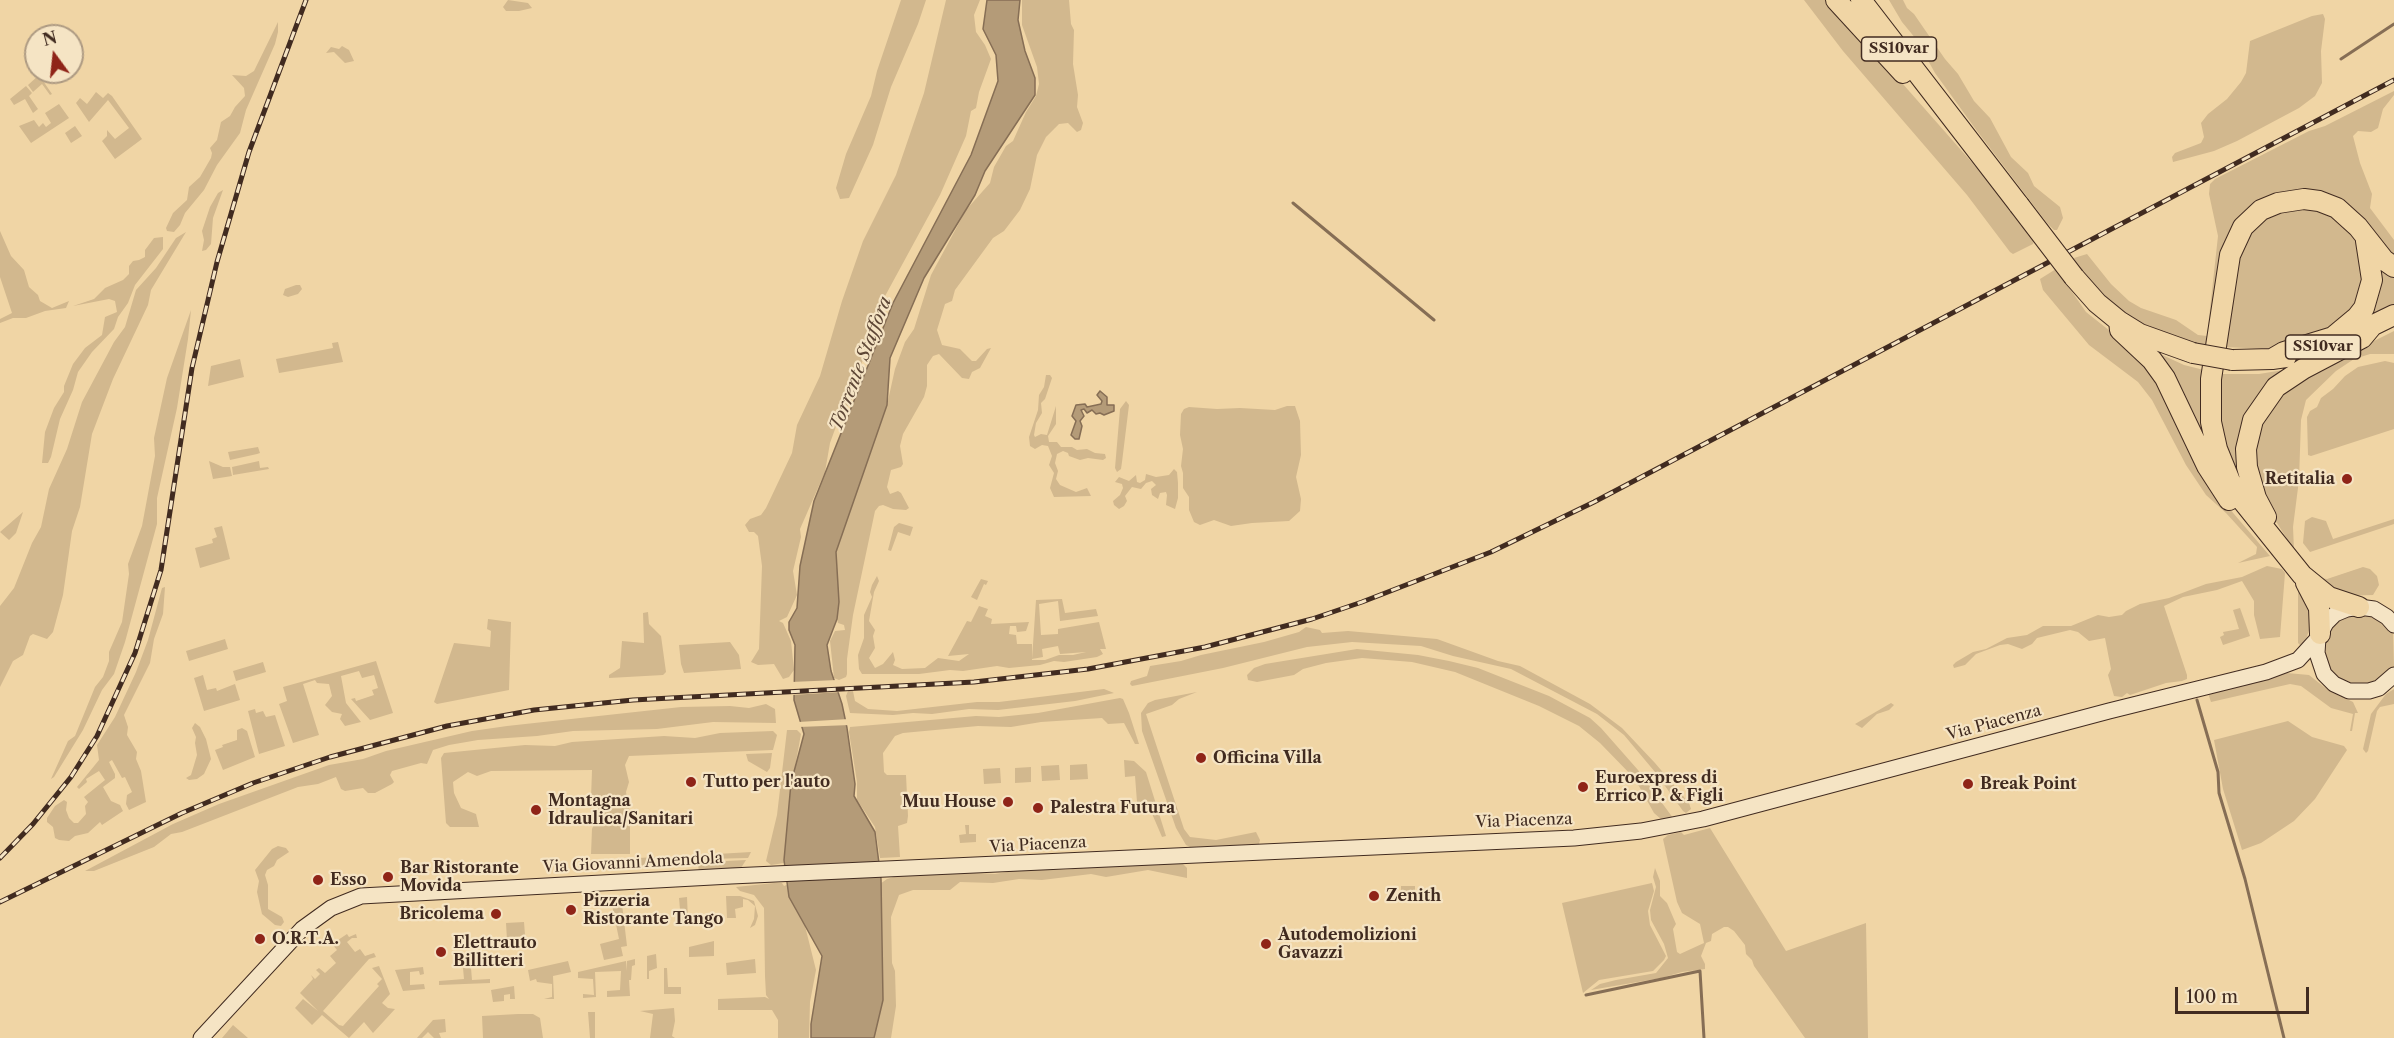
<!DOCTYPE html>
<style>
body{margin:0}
#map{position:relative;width:2394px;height:1038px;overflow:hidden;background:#f0d5a5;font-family:"Libre Caslon Text",serif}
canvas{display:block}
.north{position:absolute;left:24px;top:24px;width:60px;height:60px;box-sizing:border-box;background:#f5e4c4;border:2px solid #ad9a82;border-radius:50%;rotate:345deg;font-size:16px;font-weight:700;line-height:24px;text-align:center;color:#412b20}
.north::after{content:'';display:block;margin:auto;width:21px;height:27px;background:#8f2418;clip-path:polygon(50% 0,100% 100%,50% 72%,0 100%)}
.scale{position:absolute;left:2175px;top:987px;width:134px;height:27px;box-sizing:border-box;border:3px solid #412b20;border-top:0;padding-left:8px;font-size:18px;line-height:21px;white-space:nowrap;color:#412b20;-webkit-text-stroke:4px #f5e4c4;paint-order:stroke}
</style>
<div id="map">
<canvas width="2394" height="1038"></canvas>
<div class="north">N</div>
<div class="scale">100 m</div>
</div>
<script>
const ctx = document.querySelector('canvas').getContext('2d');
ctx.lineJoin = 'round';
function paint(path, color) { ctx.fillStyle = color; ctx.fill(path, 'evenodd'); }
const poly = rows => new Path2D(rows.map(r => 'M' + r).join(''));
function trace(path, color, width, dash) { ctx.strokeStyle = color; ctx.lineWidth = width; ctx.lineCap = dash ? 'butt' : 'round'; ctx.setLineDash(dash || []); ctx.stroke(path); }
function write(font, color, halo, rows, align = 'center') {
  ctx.font = font + ' "Libre Caslon Text",serif'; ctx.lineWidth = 4.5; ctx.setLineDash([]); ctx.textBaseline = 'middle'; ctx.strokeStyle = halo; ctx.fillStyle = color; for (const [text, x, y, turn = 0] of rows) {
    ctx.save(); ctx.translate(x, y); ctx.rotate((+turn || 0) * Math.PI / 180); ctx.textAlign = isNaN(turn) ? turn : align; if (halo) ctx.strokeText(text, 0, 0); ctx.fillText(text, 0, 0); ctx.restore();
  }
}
paint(poly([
 [508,0,528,3,532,8,519,11,506,11,503,7],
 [901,0,926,0,918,24,891,87,873,145,849,198,840,199,836,188,846,154,871,96,877,71],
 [946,0,980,0,974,15,976,32,985,45,991,59,979,92,976,108,971,111,966,136,940,195,884,298,858,374,852,399,838,421,830,443,825,472,800,529,801,537,793,571,797,595,787,617,779,621,783,623,791,641,794,670,789,677,783,679,774,664,758,665,751,662,759,649,762,566,758,536,754,532,749,532,745,525,750,519,761,515,766,508,792,453,797,425,820,376,842,301,863,241,896,175,924,93],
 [1022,0,1069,0,1071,24,1074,30,1073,64,1078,95,1077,107,1083,123,1081,130,1077,132,1068,123,1059,124,1046,137,1037,155,1030,189,1020,210,1004,231,993,238,955,290,952,301,945,304,937,330,942,345,960,349,972,361,976,361,987,349,991,348,980,368,972,372,969,379,962,378,939,354,933,356,927,365,927,386,924,397,903,434,900,446,903,464,901,467,891,470,887,487,890,494,898,491,901,493,909,508,906,510,893,509,883,505,879,506,875,511,853,615,847,659,847,674,846,677,839,680,834,678,830,641,835,631,845,630,844,625,838,623,837,619,839,602,836,552,887,405,895,369,905,342,914,329,931,275,966,210,990,183,994,167,1006,146,1013,141,1026,112,1036,96,1039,84,1037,67,1022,25],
 [1804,0,1829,0,1990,183,2034,241,2033,244,2013,254,2010,252,1967,195,1843,51],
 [1889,0,1903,0,1907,8,1914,14,1945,59,1958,74,1974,101,1990,118,2011,157,2028,173,2034,186,2060,207,2063,218,2057,230,2054,230,2047,223,1977,131,1935,73,1916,39,1902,22],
 [2323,14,2325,19,2321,51,2322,83,2315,96,2299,108,2237,141,2214,151,2173,162,2172,157,2175,153,2201,143,2204,137,2201,123,2208,114,2227,99,2241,82,2246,73,2250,41,2312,16],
 [278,22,278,32,275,44,246,110,240,133,217,165,204,190,185,213,180,225,174,232,167,231,166,228,173,213,187,200,189,187,200,177,211,158,212,153,210,148,217,140,221,122,230,116,235,107,245,96,244,88,232,75,246,76,254,71],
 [342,46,349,50,354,61,345,63,334,52,326,53,331,47,339,49],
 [39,75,52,94,50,95,42,84,33,92,28,85],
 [26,86,32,93,29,96,38,109,33,113,25,99,14,105,10,99],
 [2394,91,2394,95,2383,109,2378,128,2371,132,2358,131,2353,136,2360,163,2372,194,2370,208,2394,240,2394,260,2334,201,2251,211,2207,345,2179,341,2132,322,2107,302,2076,264,2074,258,2087,254,2111,284,2129,301,2141,308,2176,320,2198,335,2207,336,2218,236,2209,194,2210,184,2215,179,2309,131,2325,126],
 [96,92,103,98,108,93,112,96,142,139,115,159,102,141,107,136,107,130,115,139,129,128,108,100,89,122,76,103,80,98,87,104],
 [59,104,69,118,31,143,19,126,34,120,39,127,43,123,46,127,51,123,45,113],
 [75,126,82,136,71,143,65,133],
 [223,190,213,218,211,244,206,250,202,251,204,240,202,231,210,207,218,193],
 [2305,209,2321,212,2337,220,2356,237,2366,265,2352,319,2295,346,2269,349,2223,347,2235,262,2248,230,2273,213],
 [0,231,11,256,24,270,29,287,38,295,40,301,52,308,69,301,66,308,45,311,26,318,13,318,0,323,0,319,12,313,0,277],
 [186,232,151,290,148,305,113,379,92,434,80,507,72,531,63,595,53,632,47,639,33,634,30,636,23,655,13,661,0,687,0,606,14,588,32,543,41,527,49,489,67,449,82,402,114,342,125,327,136,290,156,268,176,238],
 [163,237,163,249,135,285,128,303,118,317,114,329,92,352,78,372,73,390,60,419,51,457,48,463,42,463,45,432,54,408,64,392,64,386,73,364,85,348,102,335,105,317,117,312,115,301,109,299,73,306,94,299,105,288,123,280,129,274,129,266,133,261,139,260,145,257,145,250,154,238],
 [2380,266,2394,275,2394,311,2365,323],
 [2056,269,2086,312,2144,358,2222,500,2270,556,2238,563,2256,554,2257,547,2226,513,2206,495,2186,465,2152,400,2138,382,2089,345,2043,290,2040,279],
 [296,285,300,285,302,289,298,294,288,297,283,295,285,289],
 [191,310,188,339,177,408,157,498,157,524,125,642,114,674,102,690,83,730,54,777,51,779,68,741,75,736,95,687,103,677,109,661,109,652,122,622,129,574,128,564,142,526,155,456,154,438,167,378],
 [2394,331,2394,354,2370,354,2354,359,2336,371,2306,400,2301,420,2299,480,2293,527,2294,550,2258,493,2254,433,2280,393,2310,373],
 [338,342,343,362,279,373,276,359,333,348,332,343],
 [2143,346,2184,365,2204,370,2212,458],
 [240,359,244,377,208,386,211,366],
 [2385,361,2394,363,2394,429,2311,456,2308,455,2307,417,2310,411,2317,407,2321,398,2333,389,2345,376,2358,367],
 [2290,369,2260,396,2246,483,2239,482,2221,438,2217,374,2259,374],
 [1046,375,1050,375,1052,378,1045,399,1041,403,1042,413,1036,423,1034,435,1035,437,1041,434,1047,435,1056,406,1056,424,1048,436,1049,442,1057,442,1061,447,1072,447,1077,450,1087,449,1095,453,1105,454,1106,458,1103,460,1088,458,1080,460,1069,456,1068,453,1063,451,1057,454,1055,463,1058,471,1056,479,1060,485,1076,492,1087,488,1091,496,1054,497,1050,488,1054,473,1049,465,1052,456,1048,446,1042,445,1035,449,1030,446,1029,437,1038,410,1039,395,1044,387],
 [1126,401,1129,405,1122,462,1121,469,1117,472,1115,468,1120,409],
 [1287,406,1295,406,1300,421,1301,455,1296,477,1301,499,1300,511,1289,521,1252,523,1231,526,1214,520,1200,525,1194,522,1189,510,1189,497,1183,488,1183,473,1181,466,1183,449,1180,435,1181,414,1184,409,1189,407,1217,409,1240,408,1275,410],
 [258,447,260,453,257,454,230,460,228,452],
 [209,461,223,467,230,467,232,476,213,479],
 [259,461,260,468,268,467,269,469,233,475,232,467],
 [1174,469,1177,472,1178,483,1178,498,1175,509,1166,505,1167,495,1166,492,1160,493,1158,499,1152,495,1151,489,1156,485,1152,481,1146,483,1141,489,1132,487,1125,496,1127,501,1124,506,1119,509,1114,505,1113,501,1120,495,1123,488,1122,484,1115,482,1119,477,1129,481,1136,475,1137,482,1140,483,1145,480,1146,474,1156,477,1169,475],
 [23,512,16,533,9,540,0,532],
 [2312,517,2326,521,2333,539,2394,519,2394,524,2310,552,2303,543,2305,521],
 [899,523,913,527,910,536,898,532,891,551,888,550,894,527],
 [222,526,230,559,200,568,195,548,213,543,212,539,217,537,214,528],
 [2267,566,2282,569,2285,573,2280,637,2260,639,2254,615,2254,601,2242,581,2217,590,2183,597,2164,606,2187,675,2187,679,2182,681,2166,683,2130,695,2127,693,2122,697,2114,696,2108,675,2111,669,2105,638,2089,641,2078,632,2070,630,2037,638,2032,644,2022,649,2008,644,2000,645,1976,654,1965,665,1954,668,1953,665,1956,662,1973,652,1986,649,2007,638,2027,635,2043,626,2071,626,2098,615,2109,617,2122,615,2126,611,2140,604,2169,598,2206,584,2242,577],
 [2363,567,2370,569,2377,576,2379,585,2373,595,2338,596,2320,578,2327,579],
 [877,576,879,581,874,592,869,621,875,630,873,636,875,648,869,658,875,668,883,664,893,652,895,660,893,665,902,669,925,668,938,658,959,661,969,654,948,656,967,621,971,622,979,606,988,609,985,616,992,619,991,624,1029,622,1026,631,1017,632,1016,626,1010,626,1009,634,1016,635,1017,644,1032,644,1032,660,1045,660,1059,655,1073,655,1086,652,1060,654,1058,646,1042,649,1043,657,1032,659,1036,600,1062,599,1065,613,1096,609,1098,616,1060,621,1058,601,1039,604,1041,635,1058,634,1058,629,1099,622,1106,649,1100,649,1103,654,1097,657,1064,662,1054,661,1040,665,1009,668,997,666,963,671,950,670,919,674,862,674,859,669,858,655,864,638,864,615,872,597,870,592,872,585],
 [2298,578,2313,619,2303,648,2298,643],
 [981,579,988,581,986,585,984,584,977,600,971,597],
 [165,587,163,614,154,639,150,663,124,715,128,727,127,735,137,752,136,759,141,771,146,802,129,810,126,804,127,795,132,792,125,777,122,778,112,760,109,762,115,774,115,778,103,787,111,801,120,805,123,811,102,825,100,822,88,833,75,836,69,841,59,840,55,838,53,827,47,822,47,818,55,806,64,800,67,802,66,810,69,818,74,823,78,823,86,814,85,806,88,802,84,797,105,780,99,771,86,779,87,782,79,789,77,787,99,760,97,745,115,717,136,672,148,640,162,588],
 [2240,608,2250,636,2223,645,2220,637,2224,635,2223,632,2239,629,2233,610],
 [2364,611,2393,629,2394,667,2387,677,2355,688,2326,670,2323,637,2339,617],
 [648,612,649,624,661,636,666,672,663,675,609,678,609,675,620,668,622,641,644,643,643,613],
 [488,619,511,622,509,690,437,704,434,702,454,643,490,647,491,631,487,629],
 [1306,627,1320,630,1322,633,1348,631,1437,639,1498,661,1520,666,1590,704,1622,728,1655,763,1689,803,1691,809,1686,813,1683,811,1655,772,1624,735,1597,714,1511,669,1453,656,1421,646,1352,642,1307,647,1223,668,1132,686,1130,684,1131,681,1147,676,1150,666,1181,661,1201,655,1264,642,1299,632],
 [225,639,228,649,189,661,186,651],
 [730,642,739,655,741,669,684,673,681,664,679,645],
 [1357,649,1418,655,1449,661,1478,668,1549,696,1590,718,1601,728,1638,770,1673,818,1662,820,1654,813,1635,779,1600,743,1579,726,1539,706,1455,672,1412,662,1362,658,1326,663,1303,669,1294,675,1257,682,1248,680,1247,675,1254,668,1265,664],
 [376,661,393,713,370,720,351,699,355,698,356,701,374,695,372,690,378,688,374,675,362,678,359,671,341,676,346,703,361,722,345,726,340,719,342,714,332,712,325,705,332,696,329,684,317,683,315,680,303,684,319,735,293,743,279,704,287,701,283,687],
 [263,662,266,672,236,681,233,671],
 [2287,673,2309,675,2328,690,2353,702,2358,713,2355,713,2352,731,2350,731,2353,714,2331,708,2301,686,2290,684,2211,702,2208,693],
 [203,675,207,690,216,688,217,691,235,684,240,700,204,711,194,678],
 [1104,689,1114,693,1075,701,998,710,969,709,932,714,913,713,893,715,850,713,846,696,848,691,853,691,855,701,868,709,897,711,977,702,999,702],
 [2394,689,2394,704,2380,707,2377,711,2368,751,2366,753,2363,749,2371,714,2386,694],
 [1197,692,1179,699,1172,705,1146,714,1184,829,1190,837,1216,840,1256,832,1260,840,1259,844,1190,847,1186,845,1176,828,1142,731,1141,713,1148,703,1155,700],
 [1120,698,1123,699,1129,713,1139,744,1135,744,1124,723,1108,724,1102,718,1041,722,1011,727,978,726,903,733,895,736,883,753,884,772,887,775,906,775,908,816,907,823,898,826,900,857,880,858,875,827,857,800,857,782,849,732,850,727,976,716,999,717,1038,713],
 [1891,703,1894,705,1889,710,1877,714,1862,728,1855,724],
 [766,704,775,709,776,723,713,722,657,729,573,731,537,736,478,740,449,745,433,750,427,764,421,763,392,771,390,775,394,782,392,784,375,793,368,793,363,788,345,791,341,789,336,777,318,784,298,787,182,832,171,834,154,847,94,871,85,871,173,824,219,804,329,765,363,759,386,751,472,731,507,726,681,707,730,706,749,708],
 [255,709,256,713,263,711,266,717,275,715,285,746,259,754,248,711],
 [2288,721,2312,737,2344,746,2347,750,2315,799,2294,821,2261,843,2242,850,2223,789,2214,740],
 [195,723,200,727,206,739,211,759,204,774,197,779,189,780,186,778,191,775,197,755,195,743,196,737,192,728],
 [242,728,247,731,255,757,223,770,215,750,223,747,222,745,237,740,237,730],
 [787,730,797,730,801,734,789,800,789,841,784,863,771,865,766,861,777,815],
 [773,731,777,735,773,750,629,756,625,765,629,782,626,792,630,813,630,854,591,854,592,829,595,822,592,814,594,804,591,799,592,770,491,771,477,776,468,772,453,782,454,793,461,808,476,814,479,827,450,827,446,823,441,758,444,753,525,745,555,746,572,742,664,736,695,738,720,733],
 [772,753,770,768,767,772,748,761,746,754],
 [1124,760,1134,761,1146,772,1166,836,1162,837,1147,802,1137,802,1135,776,1125,777],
 [1087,764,1088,779,1070,780,1070,765],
 [1059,765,1060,780,1042,781,1041,766],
 [1031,767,1031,782,1015,783,1015,768],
 [1000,768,1001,783,984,784,983,769],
 [965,825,969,825,969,834,976,834,976,842,960,843,959,835,966,834],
 [1710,828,1786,951,1866,923,1868,1038,1805,1038,1754,966,1752,960,1746,954,1745,945,1734,931,1728,927,1724,927,1712,934,1711,941,1706,943,1701,956,1705,964,1705,969,1682,972,1661,978,1591,990,1600,984,1616,980,1656,973,1668,958,1664,944,1651,920,1650,910,1656,887,1653,877,1655,868,1660,881,1660,896,1667,903,1676,924,1673,929,1677,952,1680,954,1704,943,1700,924,1682,913,1677,902,1663,839,1668,835,1681,832,1684,835],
 [278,846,286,848,289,852,277,860,274,866,267,870,265,875,268,885,268,909,282,917,284,922,281,926,275,925,262,914,257,892,259,881,255,870,272,849],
 [751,852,748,858,705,859,697,857,700,855],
 [671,856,672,865,640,867,639,858],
 [697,860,707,862,746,860,741,868,699,871],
 [1166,862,1183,864,1187,868,1187,878,1148,870,1106,877,1091,874,1042,880,1019,879,993,883,960,882,950,890,913,890,899,895,891,917,892,963,895,971,896,1006,891,1038,866,1038,880,884,887,879,901,875,933,874,942,875,955,872,995,874,1019,870,1065,870,1096,866,1135,866],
 [794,882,816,970,810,1002,809,1038,778,1038,778,1020,772,1010,718,1010,718,999,765,997,769,999,766,995,765,976,764,908,754,895,740,891,736,887,774,883,782,883,784,886],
 [1652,883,1654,891,1648,911,1650,925,1666,956,1664,960,1653,971,1599,980,1583,993,1562,903],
 [1401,886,1415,886,1415,897,1401,899],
 [726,896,740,896,754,901,758,916,755,925,750,928,754,919,755,906,748,900,743,899,743,907,735,909,736,918,727,918],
 [687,897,688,921,681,921,679,898],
 [622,904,627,946,621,947,623,956,604,960,600,944,619,939,612,905],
 [524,922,525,935,507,940,506,923],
 [347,934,349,937,356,934,357,938,352,938,347,942,355,952,360,949,365,956,374,953,376,957,369,959,323,1011,339,1025,343,1026,379,986,377,984,382,979,372,968,379,966,390,994,382,1003,388,1008,395,1009,373,1033,364,1022,349,1038,322,1015,312,1025,295,1008,303,999,318,1011,300,993,313,979,311,975,315,979,320,974,316,970,319,968,325,973,336,963,330,956,337,950,332,944],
 [714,941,714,956,689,957,689,947],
 [656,954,657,968,649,971,649,979,647,979,647,956],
 [635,959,635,965,632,966,631,980,629,980,630,996,607,997,607,991,620,990,621,971,595,972,596,997,583,998,583,994,594,995,593,979,578,978,578,972,626,961,627,971,627,961],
 [755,959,756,973,727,975,726,963],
 [568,961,571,972,553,976,554,999,544,999,552,997,552,984,537,982,536,979,530,981,528,970],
 [423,967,424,974,420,975,419,971,410,972,410,985,424,984,425,989,403,991,395,970],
 [463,968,471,968,472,980,490,979,490,983,439,985,439,981,464,979],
 [664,968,667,968,668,987,681,987,681,994,664,994],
 [514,986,515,999,510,999,510,994,504,995,504,1001,493,1002,491,990],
 [674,1008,675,1021,672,1036,675,1038,650,1038,653,1014,640,1011],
 [588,1012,595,1012,595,1038,590,1038],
 [518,1014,533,1014,540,1018,543,1038,483,1038,482,1016],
 [445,1019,446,1032,439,1033,441,1038,434,1038,428,1032,422,1038,417,1038,433,1020],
 [233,1025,248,1038,222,1038]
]), '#d2b88e');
const water = poly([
 [987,0,1020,0,1018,20,1025,51,1035,78,1035,95,985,171,975,195,924,278,890,358,887,405,836,552,839,602,837,619,827,645,831,671,842,704,847,728,855,784,854,796,875,832,881,879,883,1000,874,1038,811,1038,811,1024,822,956,789,897,784,860,791,783,804,734,794,700,795,645,789,630,789,622,797,608,800,566,814,501,893,303,971,155,998,81,996,55,983,29,987,0],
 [1100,391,1107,397,1107,405,1114,405,1114,411,1104,415,1100,413,1096,414,1092,410,1087,413,1084,409,1081,410,1084,416,1080,421,1082,426,1079,439,1075,439,1071,435,1076,421,1072,416,1076,405,1085,404,1087,407,1101,404,1102,401,1097,395,1100,391]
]);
paint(water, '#b49b78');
trace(water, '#866e55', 1.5);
paint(poly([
 [837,680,841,692,791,695,791,682],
 [849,719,850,725,799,727,798,722]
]), '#f0d5a5');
trace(poly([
 [2341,59,2394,24],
 [1293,203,1434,320],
 [2197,700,2218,772,2219,793,2245,879,2284,1038],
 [1586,995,1700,971,1704,1038]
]), '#866e55', 3);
const secondary = poly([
 [2394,625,2387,617,2374,609,2359,607,2347,609,2335,614,2326,623,2318,638,2317,653,2324,674,2334,684,2349,691,2369,691,2379,688,2394,675],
 [201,1038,302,929,331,908,361,896,731,876,1574,838,1641,831,1703,819,2109,711,2266,672,2298,660,2318,638]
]);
const highway = poly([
 [1836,0,1903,73],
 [1861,0,2019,205],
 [2074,277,2097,303,2119,321,2140,334,2193,353],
 [2119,321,2120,330,2152,360,2165,378,2207,466,2229,500],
 [2361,331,2394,315],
 [2272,359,2284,352,2333,337,2357,317,2364,308,2372,280,2366,241],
 [2232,360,2272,359,2286,357],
 [2266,517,2256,498,2247,467,2246,449,2253,420,2276,387,2303,369,2362,338,2372,326],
 [2306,583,2319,608,2320,634],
 [2359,607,2329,597,2302,575,2241,499,2230,481,2217,449,2211,422,2211,379,2230,255,2243,227,2261,210,2278,203,2304,199,2319,201,2337,208,2358,227,2384,260,2394,267]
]);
trace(secondary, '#412b20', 17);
trace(highway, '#412b20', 22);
trace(secondary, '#f5e4c4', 15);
trace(highway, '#f0d5a5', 20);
const rail = poly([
 [0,858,33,824,71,777,97,736,135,653,161,570,192,368,217,262,249,152,306,0],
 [0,902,182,813,253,783,330,757,447,726,534,710,633,700,974,682,1088,669,1205,647,1312,619,1362,602,1491,552,1594,502,2394,80]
]);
trace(rail, '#412b20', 5);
trace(rail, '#f5e4c4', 3, [9]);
const highwayBridge = poly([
 [2019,205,2074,277],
 [2193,353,2232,360]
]);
trace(highwayBridge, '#412b20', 22, []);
trace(highwayBridge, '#f0d5a5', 20);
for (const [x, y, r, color] of [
 [2347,479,6,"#8f2418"],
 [1201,758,6,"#8f2418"],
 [691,782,6,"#8f2418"],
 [1968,784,6,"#8f2418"],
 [1583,787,6,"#8f2418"],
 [1008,802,6,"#8f2418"],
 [1038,808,6,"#8f2418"],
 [536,810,6,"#8f2418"],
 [388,877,6,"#8f2418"],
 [318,880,6,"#8f2418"],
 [1374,896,6,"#8f2418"],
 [571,910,6,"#8f2418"],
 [496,914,6,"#8f2418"],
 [260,939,6,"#8f2418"],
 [1266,944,6,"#8f2418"],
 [441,952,6,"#8f2418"]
]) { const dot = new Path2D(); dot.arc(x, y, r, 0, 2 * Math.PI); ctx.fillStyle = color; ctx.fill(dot); trace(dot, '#f5e4c4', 2); }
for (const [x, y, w] of [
 [1899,49,75],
 [2323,347,75]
]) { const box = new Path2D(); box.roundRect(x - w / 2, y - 12, w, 24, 4.5); ctx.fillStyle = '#f5e4c4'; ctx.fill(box); trace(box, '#412b20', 1.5); }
write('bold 15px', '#412b20', null, [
 ["SS10var",1899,49],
 ["SS10var",2323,347]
]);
write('bold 16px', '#412b20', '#f5e4c4', [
 ["Retitalia",2335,479,"right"],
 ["Officina Villa",1213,758],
 ["Euroexpress di",1595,778],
 ["Errico P. & Figli",1595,796],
 ["Tutto per l'auto",703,782],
 ["Break Point",1980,784],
 ["Montagna",548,801],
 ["Idraulica/Sanitari",548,819],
 ["Muu House",996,802,"right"],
 ["Palestra Futura",1050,808],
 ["Bar Ristorante",400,868],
 ["Movida",400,886],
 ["Esso",330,880],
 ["Zenith",1386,896],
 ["Pizzeria",583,901],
 ["Ristorante Tango",583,919],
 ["Bricolema",484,914,"right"],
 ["Autodemolizioni",1278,935],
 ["Gavazzi",1278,953],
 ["O.R.T.A.",272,939],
 ["Elettrauto",453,943],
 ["Billitteri",453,961]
], 'left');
write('16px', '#412b20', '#f5e4c4', [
 ["Via Piacenza",1994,723,-15],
 ["Via Piacenza",1524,821,-2],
 ["Via Piacenza",1038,845,-3],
 ["Via Giovanni Amendola",633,863,-3]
]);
write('italic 18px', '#5e4736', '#f5e4c4', [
 ["Torrente Staffora",861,364,-69]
]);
</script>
